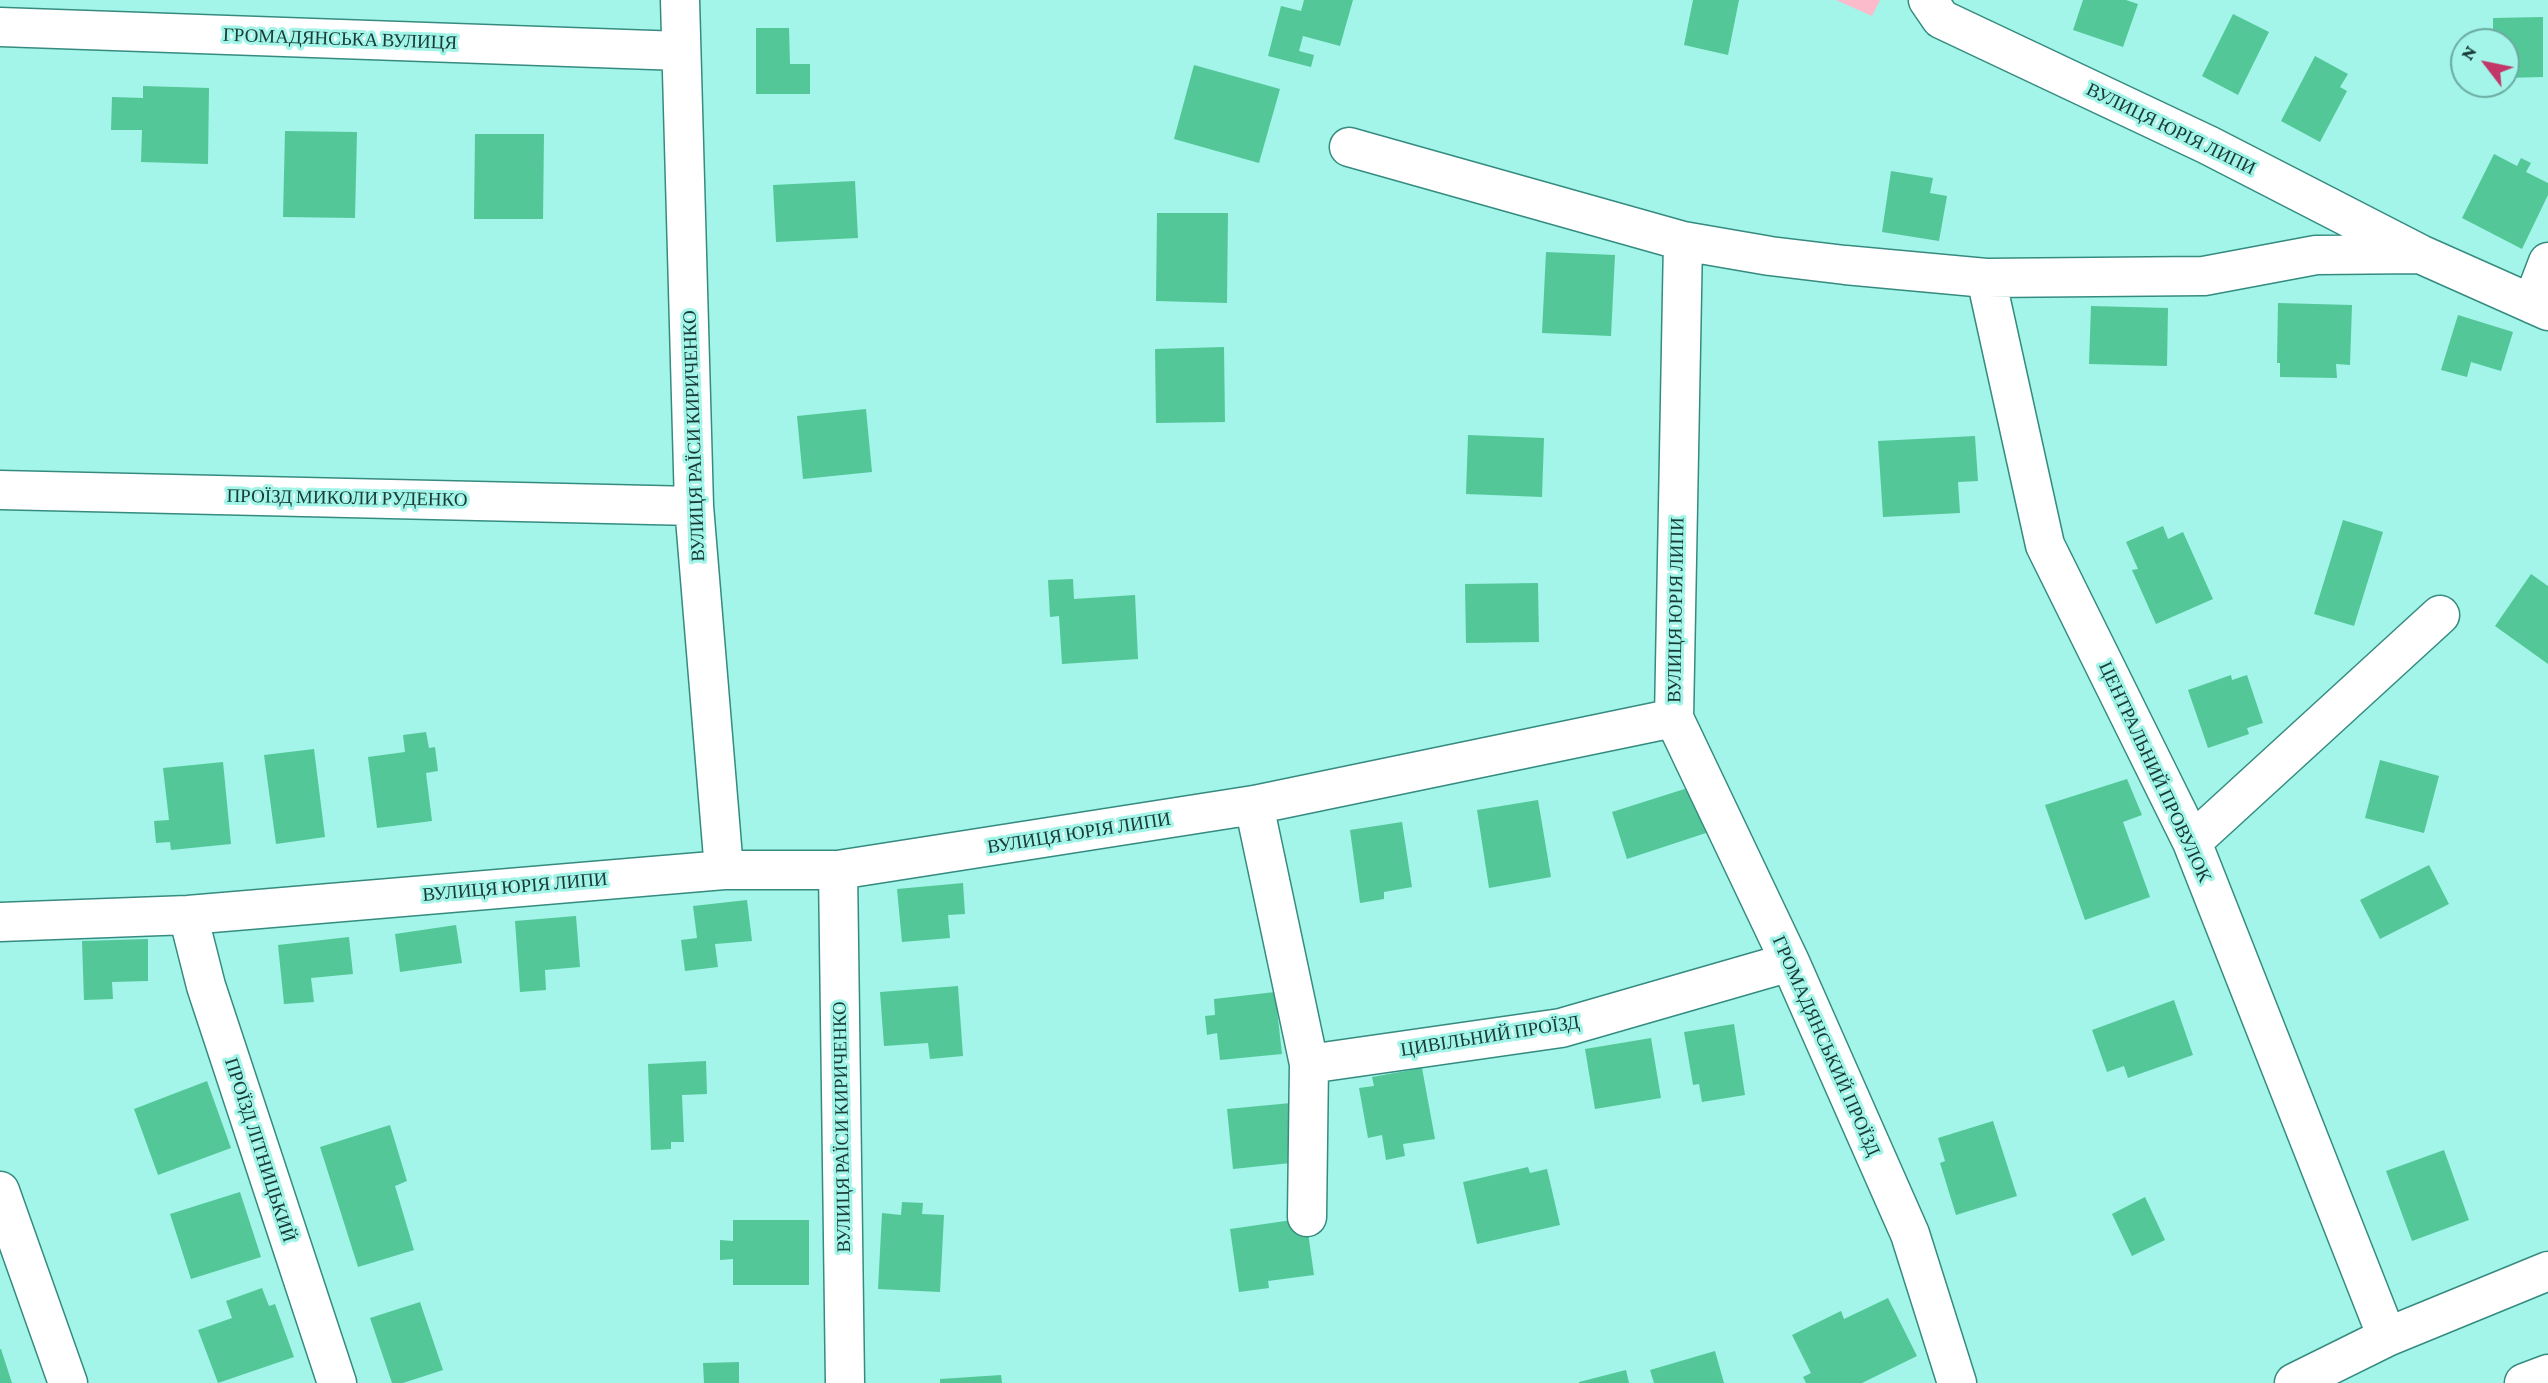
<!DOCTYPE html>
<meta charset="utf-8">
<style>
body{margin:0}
#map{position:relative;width:2548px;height:1383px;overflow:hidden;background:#a2f5e8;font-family:"Crimson Pro",serif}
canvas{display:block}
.north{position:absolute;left:2450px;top:28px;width:70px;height:70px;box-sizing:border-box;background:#a2f5e8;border:2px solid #6baba1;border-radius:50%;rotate:302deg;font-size:19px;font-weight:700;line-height:28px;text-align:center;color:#183b36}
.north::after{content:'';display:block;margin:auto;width:24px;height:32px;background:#c23668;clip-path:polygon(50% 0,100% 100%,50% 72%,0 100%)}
</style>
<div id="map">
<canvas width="2548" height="1383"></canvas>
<div class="north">N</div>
</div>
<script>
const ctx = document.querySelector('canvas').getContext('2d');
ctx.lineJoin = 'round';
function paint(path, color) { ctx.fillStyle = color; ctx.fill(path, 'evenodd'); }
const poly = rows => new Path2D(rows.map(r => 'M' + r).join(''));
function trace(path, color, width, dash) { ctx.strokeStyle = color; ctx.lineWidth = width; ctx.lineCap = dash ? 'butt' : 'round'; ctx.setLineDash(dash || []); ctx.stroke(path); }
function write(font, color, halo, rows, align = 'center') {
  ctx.font = font + ' "Crimson Pro",serif'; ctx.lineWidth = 6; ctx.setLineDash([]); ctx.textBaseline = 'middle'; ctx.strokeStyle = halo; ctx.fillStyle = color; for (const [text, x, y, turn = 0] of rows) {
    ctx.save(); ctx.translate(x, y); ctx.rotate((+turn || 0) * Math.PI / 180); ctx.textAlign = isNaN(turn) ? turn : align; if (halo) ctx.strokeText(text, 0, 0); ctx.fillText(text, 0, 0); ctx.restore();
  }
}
paint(poly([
 [1836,0,1880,0,1872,16]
]), '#fbbbca');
paint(poly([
 [1304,0,1353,0,1340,46,1303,36,1299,51,1314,55,1311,67,1268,56,1281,6,1301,11],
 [1693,0,1739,0,1728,55,1684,45],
 [2083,0,2126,0,2138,4,2123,47,2073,30],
 [2233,14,2269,32,2238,95,2202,76],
 [2543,17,2543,77,2506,78,2506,42,2493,42,2493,18],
 [756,28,789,28,790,64,810,64,810,94,756,94],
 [2315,56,2348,74,2340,87,2347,91,2320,142,2281,121],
 [1194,65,1280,89,1259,163,1174,139],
 [143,86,209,88,208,164,141,162,142,130,111,130,112,97,143,98],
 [285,131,357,132,355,218,283,217],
 [475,134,544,134,543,219,474,219],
 [2494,154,2517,166,2521,158,2531,163,2526,172,2548,183,2548,195,2522,249,2462,218],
 [1891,171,1933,178,1930,193,1947,196,1939,241,1882,232],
 [855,181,858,238,776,242,773,185],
 [1157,213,1228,213,1227,303,1156,301],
 [1546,252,1615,255,1611,336,1542,333],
 [2278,303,2352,305,2350,365,2336,364,2337,378,2280,377,2280,363,2277,363],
 [2091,306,2168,308,2167,366,2089,364],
 [2458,315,2513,332,2501,371,2471,362,2467,377,2441,370],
 [1224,347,1225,422,1156,423,1155,349],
 [866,409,872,472,803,479,797,416],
 [1468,435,1544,438,1542,497,1466,494],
 [1975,436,1978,481,1958,482,1960,513,1883,517,1878,441],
 [2343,520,2383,532,2354,626,2314,614],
 [2163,526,2168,539,2183,532,2213,599,2156,624,2132,570,2138,569,2126,542],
 [2531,574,2548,586,2548,664,2495,626],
 [1073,579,1074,599,1135,595,1138,659,1062,664,1059,616,1050,617,1048,580],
 [1538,583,1539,642,1466,643,1465,584],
 [2231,675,2232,680,2247,675,2263,723,2247,728,2249,734,2208,748,2188,690],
 [426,732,429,748,435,747,438,771,426,773,432,821,377,828,368,757,405,752,403,735],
 [314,749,325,837,276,844,264,755],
 [2380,760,2439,776,2424,833,2365,818],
 [223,762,231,844,171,850,170,842,156,843,154,821,169,820,163,768],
 [2127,779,2142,815,2123,822,2150,897,2085,920,2045,805],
 [1694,786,1709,832,1627,859,1612,812],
 [1538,800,1551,877,1489,888,1477,810],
 [1402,822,1412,887,1384,892,1384,899,1360,903,1350,830],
 [2429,865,2449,904,2380,939,2360,900],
 [963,883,965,914,948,915,950,938,902,942,897,889],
 [747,900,752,941,715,944,718,967,685,971,681,940,697,938,693,906],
 [576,916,580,967,545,970,546,990,520,992,515,921],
 [456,925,462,963,400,972,395,934],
 [349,937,353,974,311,978,314,1002,284,1004,278,945],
 [148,939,148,981,112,982,113,999,84,1000,82,941],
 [958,986,963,1056,930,1059,928,1043,884,1046,880,992],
 [1275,992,1282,1054,1220,1060,1217,1033,1207,1035,1205,1016,1215,1015,1214,999],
 [2174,1000,2193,1055,2128,1078,2124,1066,2107,1072,2092,1030],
 [1734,1024,1745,1095,1702,1102,1699,1084,1693,1085,1684,1032],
 [1651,1038,1661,1098,1595,1109,1585,1049],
 [706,1061,707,1094,682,1095,684,1142,671,1142,671,1149,651,1150,648,1064],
 [1422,1068,1435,1139,1403,1144,1405,1156,1386,1160,1382,1135,1368,1138,1359,1088,1374,1086,1372,1077],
 [207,1081,231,1148,158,1175,134,1109],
 [1291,1103,1300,1162,1233,1169,1227,1109],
 [1993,1121,2017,1196,1956,1215,1940,1163,1945,1161,1938,1138],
 [390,1125,407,1181,395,1186,414,1250,358,1267,320,1147],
 [2444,1150,2469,1220,2412,1241,2386,1171],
 [1528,1167,1530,1173,1547,1169,1560,1225,1477,1244,1463,1182],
 [240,1192,261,1257,191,1279,170,1214],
 [2145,1197,2165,1240,2132,1256,2112,1214],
 [902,1202,923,1203,922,1214,944,1215,940,1292,878,1289,882,1213,901,1215],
 [1306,1218,1314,1275,1268,1281,1269,1288,1239,1292,1230,1229],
 [733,1220,809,1220,809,1285,733,1285,733,1259,720,1260,720,1240,733,1241],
 [262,1288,269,1306,275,1304,294,1357,218,1383,198,1330,232,1318,226,1301],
 [1888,1298,1917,1356,1862,1383,1806,1383,1803,1377,1811,1373,1792,1335,1841,1311,1844,1319],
 [420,1302,443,1370,403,1383,392,1383,370,1318],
 [0,1349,1,1349,12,1383,0,1383],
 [1715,1351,1724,1383,1654,1383,1650,1370],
 [739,1362,739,1383,704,1383,703,1363],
 [1626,1370,1629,1383,1579,1383,1579,1382],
 [1001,1375,1002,1383,940,1383,940,1379]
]), '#53c798');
const minor = poly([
 [680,0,694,506,724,870],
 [1928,0,1941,19,2208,145,2420,254,2548,311],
 [0,27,681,51],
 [1349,147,1683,241,1770,256,1845,265,1986,278,2204,276,2316,255,2420,254],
 [1986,278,2045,545,2192,842,2387,1337],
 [2532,304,2548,262],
 [0,490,694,506],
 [1674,718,1790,962,1910,1234,1957,1383],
 [1254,805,1309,1064,1307,1217],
 [2192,842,2440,615],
 [838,870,845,1383],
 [188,915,206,986,337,1383],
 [0,922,188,915,724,870,838,870,1254,805,1674,718,1683,241],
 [1309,1064,1561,1028,1790,962],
 [0,1191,68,1383],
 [2294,1383,2387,1337,2548,1271]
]);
const major = poly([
 [2524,1383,2548,1374]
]);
trace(minor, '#368b80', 41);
trace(major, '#368b80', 41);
trace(minor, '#fff', 38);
trace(major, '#fff', 38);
write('19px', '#183b36', '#a2f5e8', [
 ["ГРОМАДЯНСЬКА ВУЛИЦЯ",340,39,2],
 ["ВУЛИЦЯ ЮРІЯ ЛИПИ",2171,129,26],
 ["ВУЛИЦЯ РАЇСИ КИРИЧЕНКО",694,436,-92],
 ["ПРОЇЗД МИКОЛИ РУДЕНКО",347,498,1],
 ["ВУЛИЦЯ ЮРІЯ ЛИПИ",1676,610,-89],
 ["ЦЕНТРАЛЬНИЙ ПРОВУЛОК",2155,772,65],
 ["ВУЛИЦЯ ЮРІЯ ЛИПИ",1079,833,-9],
 ["ВУЛИЦЯ ЮРІЯ ЛИПИ",515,887,-5],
 ["ЦИВІЛЬНИЙ ПРОЇЗД",1490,1036,-9],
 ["ГРОМАДЯНСЬКИЙ ПРОЇЗД",1826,1046,66],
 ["ВУЛИЦЯ РАЇСИ КИРИЧЕНКО",842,1127,-91],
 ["ПРОЇЗД ЛІТНИЦЬКИЙ",260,1150,72]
]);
</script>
